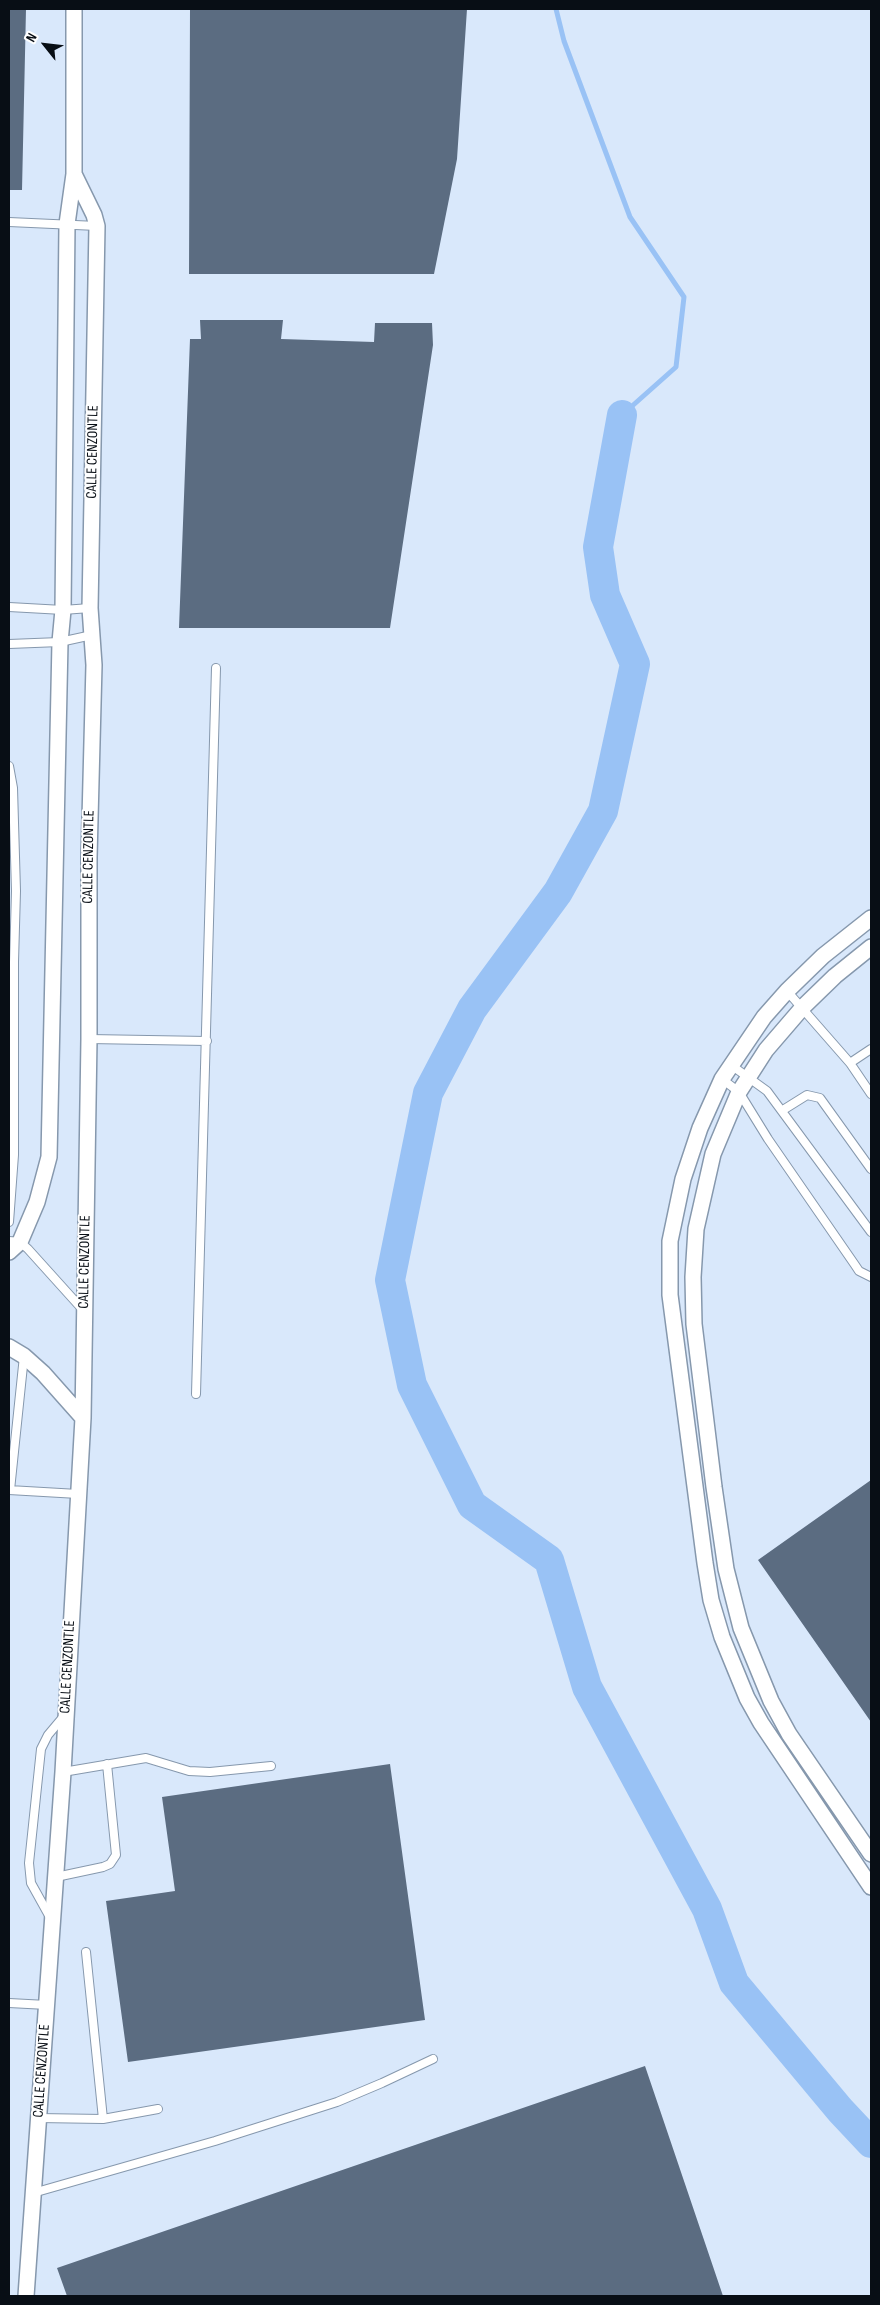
<!DOCTYPE html>
<style>
body{margin:0}
#map{position:relative;width:880px;height:2305px;overflow:hidden;background:#d9e8fb;font-family:"Sofia Sans Condensed",sans-serif}
canvas{display:block}
.frame{position:absolute;inset:0;border:10px solid #080e15;pointer-events:none}
.north{position:absolute;left:20px;top:20px;width:50px;height:50px;-webkit-text-stroke:4px #fff;paint-order:stroke;rotate:299deg;font-size:14px;font-weight:700;line-height:20px;text-align:center;color:#080e15}
.north::after{content:'';display:block;margin:auto;width:18px;height:22px;background:#080e15;clip-path:polygon(50% 0,100% 100%,50% 72%,0 100%)}
</style>
<div id="map">
<canvas width="880" height="2305"></canvas>
<div class="frame"></div>
<div class="north">N</div>
</div>
<script>
const ctx = document.querySelector('canvas').getContext('2d');
ctx.lineJoin = 'round';
const poly = rows => new Path2D(rows.map(r => 'M' + r).join(''));
function trace(path, color, width, dash) { ctx.strokeStyle = color; ctx.lineWidth = width; ctx.lineCap = dash ? 'butt' : 'round'; ctx.setLineDash(dash || []); ctx.stroke(path); }
function paint(path, color) { ctx.fillStyle = color; ctx.fill(path, 'evenodd'); }
function write(font, color, halo, rows, align = 'center') {
  ctx.font = font + ' "Sofia Sans Condensed",sans-serif'; ctx.lineWidth = 4; ctx.setLineDash([]); ctx.textBaseline = 'middle'; ctx.strokeStyle = halo; ctx.fillStyle = color; for (const [text, x, y, turn = 0] of rows) {
    ctx.save(); ctx.translate(x, y); ctx.rotate((+turn || 0) * Math.PI / 180); ctx.textAlign = isNaN(turn) ? turn : align; if (halo) ctx.strokeText(text, 0, 0); ctx.fillText(text, 0, 0); ctx.restore();
  }
}
trace(poly([
 [556,9,564,41,630,217,684,297,676,367,622,415]
]), '#99c2f5', 5);
trace(poly([
 [622,415,598,547,605,595,635,664,603,811,558,892,472,1009,428,1093,390,1280,412,1385,472,1505,549,1560,587,1687,707,1909,734,1983,840,2110,871,2143]
]), '#99c2f5', 30);
paint(poly([
 [9,9,26,9,22,190,9,190],
 [190,9,467,9,457,159,434,274,189,274],
 [200,320,283,320,281,339,374,342,375,323,432,323,433,345,390,628,179,628,190,339,201,339],
 [871,1480,871,1722,758,1560],
 [390,1764,425,2020,128,2062,106,1901,175,1891,162,1797],
 [645,2066,723,2296,67,2296,57,2268]
]), '#5b6c81');
const lane = poly([
 [9,222,97,226],
 [9,607,63,610,90,608],
 [9,644,60,642,92,635],
 [9,766,13,788,16,891,14,962,14,1155,9,1222],
 [787,991,850,1063,871,1094],
 [89,1039,207,1041],
 [850,1063,871,1049],
 [731,1065,767,1091,871,1232],
 [722,1079,739,1092,768,1139,855,1265,859,1271,871,1277],
 [783,1110,807,1095,820,1098,871,1169],
 [9,1241,20,1242,28,1249,83,1310],
 [196,1394,216,668],
 [9,1490,78,1494],
 [10,1490,24,1356],
 [63,1772,146,1758,189,1771,210,1772,271,1766],
 [56,1877,103,1867,110,1864,116,1855,107,1764],
 [51,1919,31,1883,29,1863,41,1749,48,1735,64,1716],
 [86,1952,103,2119],
 [9,2003,47,2005],
 [38,2118,103,2119,158,2109],
 [33,2193,215,2141,337,2102,382,2083,433,2059]
]);
const street = poly([
 [871,918,823,956,787,991,764,1017,722,1079,700,1128,683,1179,670,1241,670,1295,705,1563,711,1600,722,1637,747,1698,761,1723,871,1887],
 [871,947,835,976,803,1007,766,1050,739,1092,713,1154,696,1229,693,1277,694,1324,714,1487,726,1569,741,1628,771,1701,789,1734,871,1854],
 [9,1252,20,1242,37,1202,49,1157,60,642,63,610,67,224,74,174,74,9],
 [9,1347,24,1356,43,1373,83,1418],
 [26,2296,63,1772,83,1418,89,1039,89,857,94,665,90,608,97,226,94,215,74,174]
]);
trace(lane, '#8698ad', 10);
trace(street, '#8698ad', 18);
trace(lane, '#fff', 8);
trace(street, '#fff', 15);
write('15px', '#080e15', '#fff', [
 ["CALLE CENZONTLE",93,452,-89],
 ["CALLE CENZONTLE",89,857,-89],
 ["CALLE CENZONTLE",85,1262,-89],
 ["CALLE CENZONTLE",68,1667,-87],
 ["CALLE CENZONTLE",42,2071,-86]
]);
</script>
